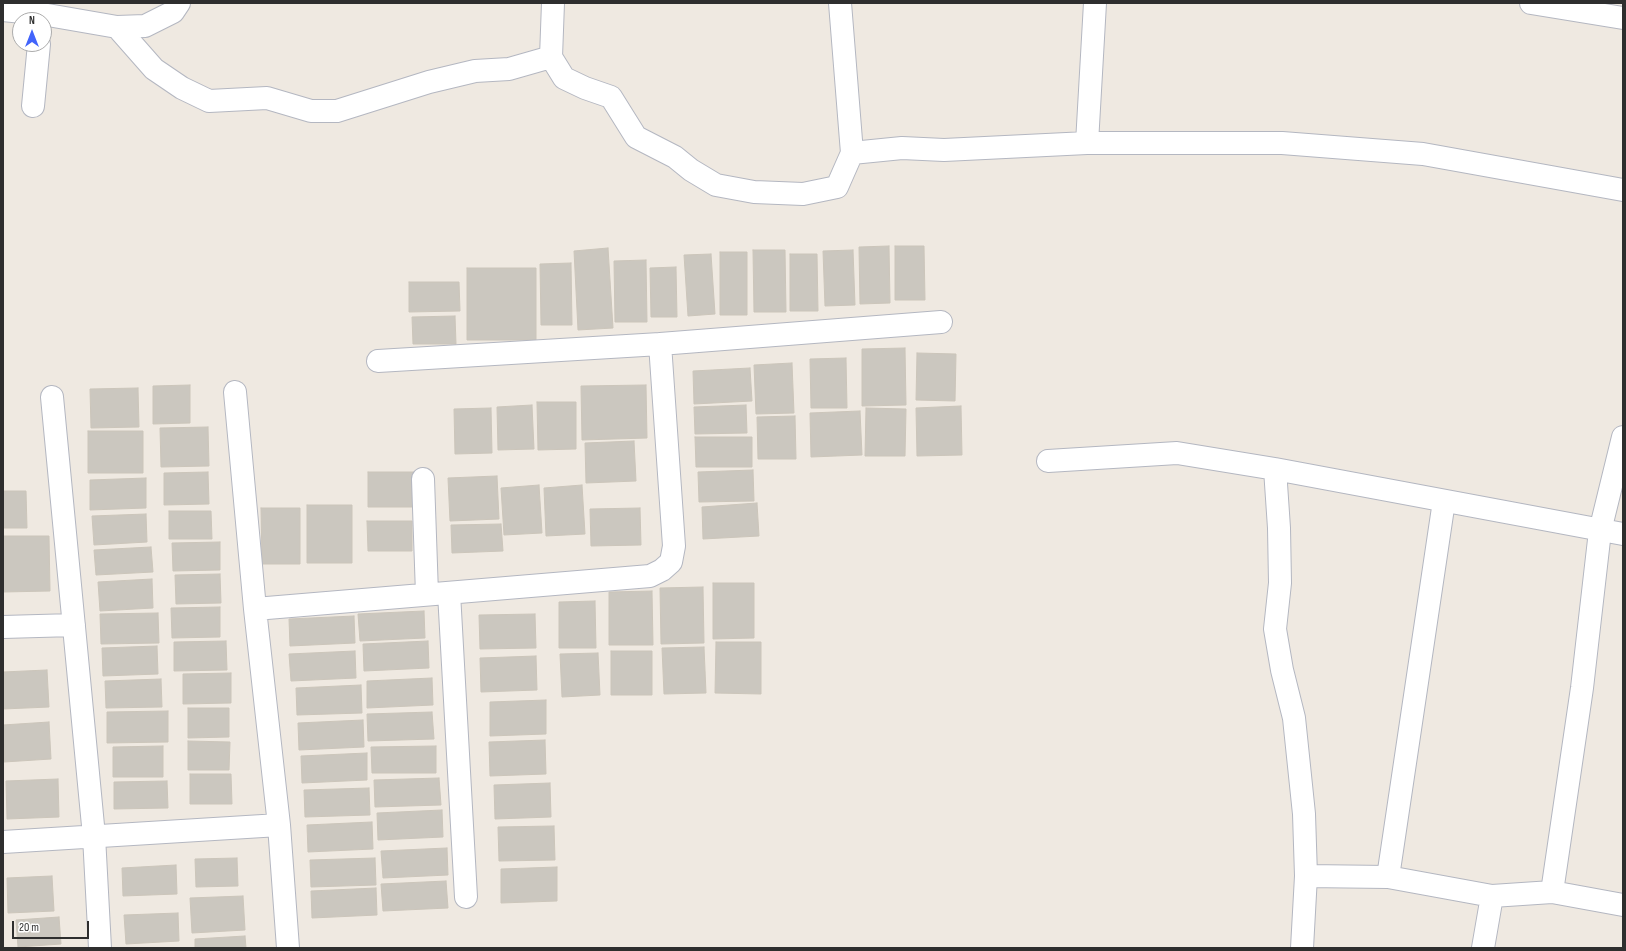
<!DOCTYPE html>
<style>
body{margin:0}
#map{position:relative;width:1626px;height:951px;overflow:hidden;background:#efe9e1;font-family:"Sofia Sans Condensed",sans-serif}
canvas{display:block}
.frame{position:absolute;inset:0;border:4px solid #2e2e2e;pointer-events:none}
.north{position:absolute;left:12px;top:12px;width:40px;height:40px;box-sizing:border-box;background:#fff;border:1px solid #ababab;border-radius:50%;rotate:0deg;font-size:11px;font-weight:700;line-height:16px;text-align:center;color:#2e2e2e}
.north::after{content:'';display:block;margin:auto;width:14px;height:18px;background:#4264fb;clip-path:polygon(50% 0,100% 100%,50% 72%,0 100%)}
.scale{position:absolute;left:12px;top:921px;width:77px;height:18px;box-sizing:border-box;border:2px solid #2e2e2e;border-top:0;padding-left:5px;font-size:12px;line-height:14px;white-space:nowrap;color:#2e2e2e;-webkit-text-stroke:3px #fff;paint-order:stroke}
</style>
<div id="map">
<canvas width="1626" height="951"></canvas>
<div class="frame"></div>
<div class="north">N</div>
<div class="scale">20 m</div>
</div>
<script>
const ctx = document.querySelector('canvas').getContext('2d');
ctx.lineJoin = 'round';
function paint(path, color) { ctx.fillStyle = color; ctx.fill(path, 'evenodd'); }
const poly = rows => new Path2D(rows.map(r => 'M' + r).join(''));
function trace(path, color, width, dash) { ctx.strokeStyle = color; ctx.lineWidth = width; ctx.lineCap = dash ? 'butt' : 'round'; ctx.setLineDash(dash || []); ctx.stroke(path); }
const building = poly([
 [889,246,890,303,860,304,859,247,889,246],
 [895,246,924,246,925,300,895,300,895,246],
 [608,248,613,328,578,330,574,251,608,248],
 [753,250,785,250,786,312,754,312,753,250],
 [853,250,855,305,825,306,823,251,853,250],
 [720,252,747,252,747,315,720,315,720,252],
 [711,254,715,314,688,316,684,255,711,254],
 [790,254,817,254,818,311,790,311,790,254],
 [646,260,647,322,615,322,614,261,646,260],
 [571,263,572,325,541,325,540,264,571,263],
 [676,267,677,317,651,317,650,268,676,267],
 [467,268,536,268,536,340,467,340,467,268],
 [409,282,459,282,460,311,409,312,409,282],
 [455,316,456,344,413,344,412,317,455,316],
 [905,348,906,405,862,406,862,349,905,348],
 [917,353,956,354,955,401,916,400,917,353],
 [846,358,847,408,811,408,810,359,846,358],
 [792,363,794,413,756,414,754,365,792,363],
 [750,368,752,401,694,404,693,371,750,368],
 [190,385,190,423,153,424,153,386,190,385],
 [646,385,647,438,582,440,581,386,646,385],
 [138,388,139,427,91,428,90,389,138,388],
 [537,402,576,402,576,449,538,450,537,402],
 [532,405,534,449,498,450,497,407,532,405],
 [746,405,747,433,695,434,694,407,746,405],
 [961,406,962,455,917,456,916,408,961,406],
 [491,408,492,453,455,454,454,409,491,408],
 [866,408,906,409,905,456,865,456,866,408],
 [860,411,862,455,811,457,810,413,860,411],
 [795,416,796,459,758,459,757,417,795,416],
 [208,427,209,466,161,467,160,428,208,427],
 [88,431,143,431,143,473,88,473,88,431],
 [695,437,752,437,752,467,696,467,695,437],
 [634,441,636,481,586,483,585,443,634,441],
 [753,470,754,501,699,502,698,472,753,470],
 [208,472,209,504,164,505,164,473,208,472],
 [368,472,415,472,415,507,368,507,368,472],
 [497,476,499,519,450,521,448,478,497,476],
 [146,478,146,508,90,510,90,480,146,478],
 [539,485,542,533,504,535,501,488,539,485],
 [582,485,585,534,546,536,544,488,582,485],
 [3,491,26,491,27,528,3,528,3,491],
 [757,503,759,536,703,539,702,507,757,503],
 [307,505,352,505,352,563,307,563,307,505],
 [261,508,300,508,300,564,262,564,261,508],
 [640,508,641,545,591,546,590,509,640,508],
 [169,511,211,511,212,539,169,539,169,511],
 [146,514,147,542,94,545,92,516,146,514],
 [367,521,412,521,412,551,368,551,367,521],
 [501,524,503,551,452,553,451,525,501,524],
 [3,536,49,536,50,591,3,592,3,536],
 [220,542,220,570,173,571,172,543,220,542],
 [151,547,153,572,96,575,94,550,151,547],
 [220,574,221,603,176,604,175,575,220,574],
 [152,579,153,608,100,611,98,582,152,579],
 [713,583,754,583,754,638,713,639,713,583],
 [703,587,704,643,661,644,660,588,703,587],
 [652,591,653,645,609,645,609,592,652,591],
 [595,601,596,648,559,648,559,602,595,601],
 [220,607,220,637,172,638,171,608,220,607],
 [424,611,425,638,360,641,358,614,424,611],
 [158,613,159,643,101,644,100,614,158,613],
 [535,614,536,648,480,649,479,615,535,614],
 [354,616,355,643,290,646,289,619,354,616],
 [226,641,227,670,174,671,174,642,226,641],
 [428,641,429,668,364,671,363,644,428,641],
 [716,642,761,642,761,694,715,693,716,642],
 [157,646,158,674,103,676,102,648,157,646],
 [704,647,706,693,664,694,662,648,704,647],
 [355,651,356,678,291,681,289,654,355,651],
 [611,651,652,651,652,695,611,695,611,651],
 [598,653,600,695,562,697,560,654,598,653],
 [536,656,537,690,481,692,480,658,536,656],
 [47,670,49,707,3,709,3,672,47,670],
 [231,673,231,703,183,704,183,674,231,673],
 [432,678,433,705,367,708,367,681,432,678],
 [161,679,162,707,106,708,105,681,161,679],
 [361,685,362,713,297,715,296,688,361,685],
 [546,700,546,734,490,736,490,702,546,700],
 [188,708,229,708,229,737,188,738,188,708],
 [168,711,168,742,107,743,107,712,168,711],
 [432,712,434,739,368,741,367,714,432,712],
 [363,720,364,747,299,750,298,723,363,720],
 [49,722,51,759,4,762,3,725,49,722],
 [545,740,546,774,490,776,489,742,545,740],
 [188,741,230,742,229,770,188,770,188,741],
 [163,746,163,777,113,777,113,747,163,746],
 [436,746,436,773,372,773,371,747,436,746],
 [367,753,367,780,302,783,301,756,367,753],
 [190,774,231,774,232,804,190,804,190,774],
 [439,778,441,805,375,807,374,780,439,778],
 [58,779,59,817,7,819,6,781,58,779],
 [167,781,168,808,114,809,114,782,167,781],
 [550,783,551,817,495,819,494,785,550,783],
 [369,788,370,815,305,817,304,790,369,788],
 [442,810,443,837,378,840,377,813,442,810],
 [372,822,373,849,308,852,307,825,372,822],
 [554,826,555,860,499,861,498,827,554,826],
 [447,848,448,875,383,878,381,851,447,848],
 [237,858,238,886,196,887,195,859,237,858],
 [375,858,376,885,311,887,310,860,375,858],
 [176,865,177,894,123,896,122,868,176,865],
 [557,867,557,901,501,903,501,869,557,867],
 [52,876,54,911,8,913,7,878,52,876],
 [446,881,448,908,383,911,381,884,446,881],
 [376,888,377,915,312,918,311,891,376,888],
 [243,896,245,930,192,933,190,898,243,896],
 [178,913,179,941,126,944,124,915,178,913],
 [59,917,61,944,18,947,16,920,59,917],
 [245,936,246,948,195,948,195,939,245,936]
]);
paint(building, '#cbc7bf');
trace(building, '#cbc5ba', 1);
const minor = poly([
 [553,3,551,57,564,78,585,88,611,97,636,137,675,157,691,170,716,185,754,192,803,194,837,187,852,153],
 [840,3,852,153,902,148,944,150,1087,143,1282,143,1423,154,1623,190],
 [1531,3,1623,18],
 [3,10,42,14,117,27,145,26,173,12,179,3],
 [117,27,154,69,182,88,209,101,267,98,311,111,337,111,429,82,475,71,509,69,551,57],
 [33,106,39,44],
 [1087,143,1095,3],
 [378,361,660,344,941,322],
 [235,392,255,609,279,825,288,948],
 [52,397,94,836,100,948],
 [1048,461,1177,453,1275,469,1623,534],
 [1275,469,1279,528,1280,583,1275,629,1282,670,1294,718,1304,814,1306,876,1302,948],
 [423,479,427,594],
 [449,593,466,897],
 [255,609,650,576,662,570,671,562,674,546,660,344],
 [3,627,74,625],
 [3,842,279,825],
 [1306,876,1388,877,1492,896,1552,892,1623,905],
 [1388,877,1444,501],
 [1552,892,1582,688,1600,531,1623,437],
 [1483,948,1492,896]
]);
trace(minor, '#b4b7c1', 24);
trace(minor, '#fff', 22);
</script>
